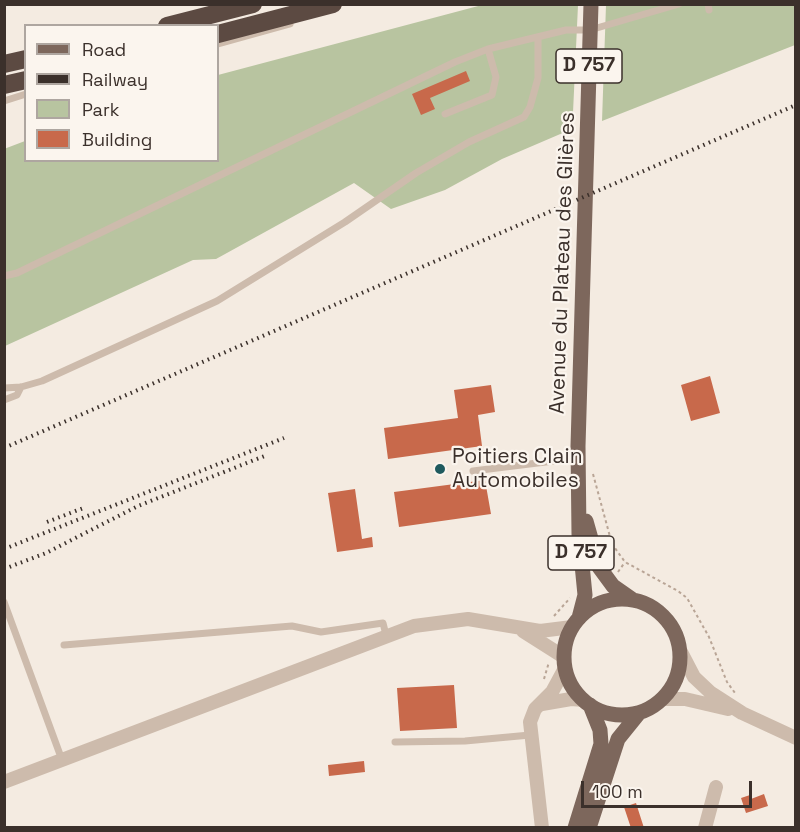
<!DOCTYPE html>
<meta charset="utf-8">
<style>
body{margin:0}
#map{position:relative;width:800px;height:832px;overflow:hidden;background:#f4ebe1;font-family:"Space Grotesk",sans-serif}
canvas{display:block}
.frame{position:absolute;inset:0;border:6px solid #3b302b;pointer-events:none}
.legend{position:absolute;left:24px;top:24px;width:195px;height:138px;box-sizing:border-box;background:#fbf5ee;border:2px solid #aea6a0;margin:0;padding:8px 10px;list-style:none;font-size:18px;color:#3b302b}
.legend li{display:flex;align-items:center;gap:12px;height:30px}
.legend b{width:30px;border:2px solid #aea6a0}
.scale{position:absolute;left:581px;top:781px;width:171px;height:27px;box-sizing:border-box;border:3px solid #3b302b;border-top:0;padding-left:8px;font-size:18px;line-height:21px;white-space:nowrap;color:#3b302b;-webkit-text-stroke:4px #fbf5ee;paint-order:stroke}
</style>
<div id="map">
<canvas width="800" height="832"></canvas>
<div class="frame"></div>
<ul class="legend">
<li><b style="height:8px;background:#7d675c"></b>Road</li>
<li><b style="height:8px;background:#3b302b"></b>Railway</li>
<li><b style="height:16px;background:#b8c4a0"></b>Park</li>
<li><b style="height:16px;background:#c8694b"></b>Building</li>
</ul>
<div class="scale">100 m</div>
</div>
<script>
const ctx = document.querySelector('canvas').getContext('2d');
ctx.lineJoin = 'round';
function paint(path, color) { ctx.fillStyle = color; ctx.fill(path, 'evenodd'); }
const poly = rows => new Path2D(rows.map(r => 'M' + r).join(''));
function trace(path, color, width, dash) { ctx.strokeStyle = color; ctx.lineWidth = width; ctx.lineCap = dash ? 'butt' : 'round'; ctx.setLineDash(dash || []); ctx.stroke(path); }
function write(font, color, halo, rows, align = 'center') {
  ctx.font = font + ' "Space Grotesk",sans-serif'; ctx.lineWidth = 4.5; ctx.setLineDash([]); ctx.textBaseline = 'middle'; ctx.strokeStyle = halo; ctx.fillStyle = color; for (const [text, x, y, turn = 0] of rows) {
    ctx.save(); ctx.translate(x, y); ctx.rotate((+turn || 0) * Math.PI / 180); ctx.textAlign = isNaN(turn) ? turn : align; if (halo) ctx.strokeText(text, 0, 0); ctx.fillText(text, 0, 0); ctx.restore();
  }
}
paint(poly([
 [482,5,578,5,572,134,565,132,502,159,445,190,391,209,354,183,216,259,193,260,5,346,4,149,25,141,26,160,218,160,218,75],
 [606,5,795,5,795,45,602,121]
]), '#b8c4a0');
paint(poly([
 [466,71,470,81,430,98,435,109,421,115,412,94],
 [710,376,720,413,691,421,681,385],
 [491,385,495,412,478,415,482,446,388,459,384,428,458,418,454,390],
 [485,480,491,514,399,527,394,492],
 [355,489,362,539,372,537,373,547,337,552,328,493],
 [454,685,457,728,400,731,397,688],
 [364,761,365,772,329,776,328,765],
 [764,794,768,806,746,813,741,798,750,795,751,799],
 [636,803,644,828,631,828,624,807]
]), '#c8694b');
trace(poly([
 [593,474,612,544,625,562,678,591,687,598,709,637,727,682,735,693],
 [618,572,625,562],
 [554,616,570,598],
 [544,679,549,662]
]), '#b9a596', 2, [3, 3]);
trace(poly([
 [708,4,709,10],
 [218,44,290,24],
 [4,101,26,94],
 [445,114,492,95,496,77,488,49],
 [4,276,17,273,455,62,488,49,566,30,590,30,679,4],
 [4,388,21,387,42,381,217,301,345,222,416,173,469,142,524,117,530,107,538,78,538,37],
 [4,400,17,395,21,387],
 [473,471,578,458],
 [4,602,62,760],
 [64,645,292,626,321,632,383,623,386,635],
 [395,742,465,741,530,735]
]), '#cdbbac', 7);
trace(poly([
 [523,631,564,657],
 [681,652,694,677,711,693,742,713,796,738],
 [662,699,685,699,728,709],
 [542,704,571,699,584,700],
 [4,782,414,626,468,619,540,631,572,627],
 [542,828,530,722,535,709,552,692,565,668],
 [705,828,716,787]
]), '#cdbbac', 14);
trace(poly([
 [586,521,599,567,613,586,633,600],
 '564 657a58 58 0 1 1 116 0a58 58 0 1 1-116 0Z',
 [579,618,585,595,579,534,578,446,591,4],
 [575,828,601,744,600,730,590,705],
 [589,828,618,739,639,713]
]), '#7d675c', 15);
trace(poly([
 [167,26,253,4],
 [218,34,333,4],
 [4,64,26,59],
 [4,85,26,80]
]), '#5c4a42', 18);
trace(poly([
 [4,448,796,105],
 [47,522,86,507],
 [4,549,284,438],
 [4,569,46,553,138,506,267,455]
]), '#3b302b', 4, [1.5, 4.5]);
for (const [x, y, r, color] of [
 [440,469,6,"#1f5a5e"]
]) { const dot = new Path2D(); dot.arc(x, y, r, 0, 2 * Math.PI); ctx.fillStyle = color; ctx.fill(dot); trace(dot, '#fbf5ee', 2); }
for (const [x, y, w] of [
 [589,66,66],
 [581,553,66]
]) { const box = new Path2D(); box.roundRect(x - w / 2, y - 17, w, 34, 4.5); ctx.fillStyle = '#fbf5ee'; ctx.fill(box); trace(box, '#3b302b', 1.5); }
write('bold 20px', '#3b302b', null, [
 ["D 757",589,66],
 ["D 757",581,553]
]);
write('21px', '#3b302b', '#fbf5ee', [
 ["Avenue du Plateau des Glières",563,263,-88]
]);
write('21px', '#3b302b', '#fbf5ee', [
 ["Poitiers Clain",452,457],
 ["Automobiles",452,481]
], 'left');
</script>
